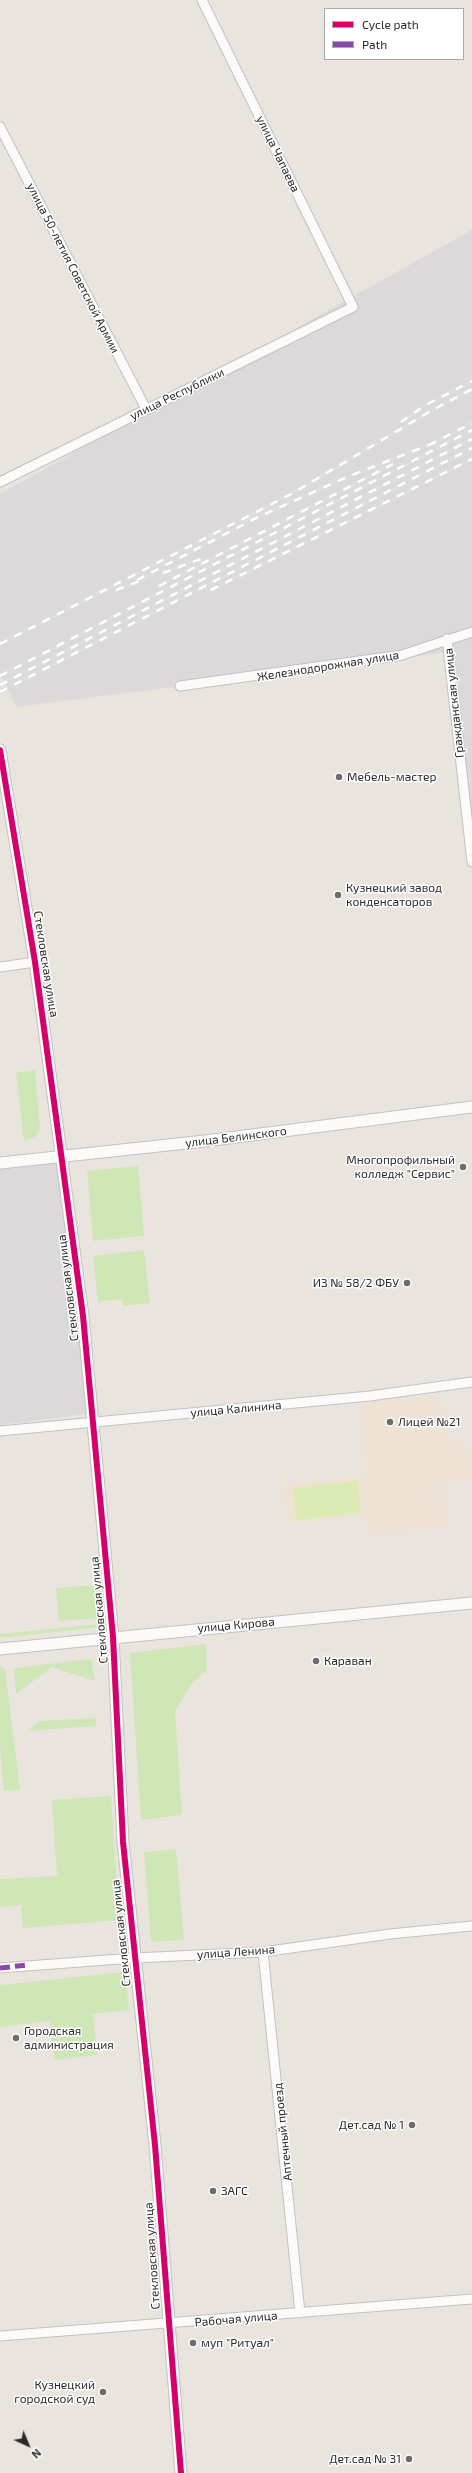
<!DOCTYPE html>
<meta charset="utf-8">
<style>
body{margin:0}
#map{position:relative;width:472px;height:2473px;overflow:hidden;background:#eae4df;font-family:"Exo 2",sans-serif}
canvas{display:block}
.legend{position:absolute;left:324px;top:8px;width:140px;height:52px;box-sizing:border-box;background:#fff;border:1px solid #aaa;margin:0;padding:5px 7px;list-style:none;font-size:12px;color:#2b2b2b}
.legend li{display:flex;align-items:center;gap:8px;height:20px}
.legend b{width:20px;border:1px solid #aaa}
.north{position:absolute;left:8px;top:2425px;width:40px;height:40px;-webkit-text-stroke:3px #fff;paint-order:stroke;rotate:136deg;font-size:11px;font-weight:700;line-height:16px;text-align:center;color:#2b2b2b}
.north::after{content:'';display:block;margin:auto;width:14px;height:18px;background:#2b2b2b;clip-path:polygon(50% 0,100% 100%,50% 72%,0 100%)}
</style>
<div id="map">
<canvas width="472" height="2473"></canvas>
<ul class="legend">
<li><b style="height:5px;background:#d6006c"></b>Cycle path</li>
<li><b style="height:5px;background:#8e44ad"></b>Path</li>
</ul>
<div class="north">N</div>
</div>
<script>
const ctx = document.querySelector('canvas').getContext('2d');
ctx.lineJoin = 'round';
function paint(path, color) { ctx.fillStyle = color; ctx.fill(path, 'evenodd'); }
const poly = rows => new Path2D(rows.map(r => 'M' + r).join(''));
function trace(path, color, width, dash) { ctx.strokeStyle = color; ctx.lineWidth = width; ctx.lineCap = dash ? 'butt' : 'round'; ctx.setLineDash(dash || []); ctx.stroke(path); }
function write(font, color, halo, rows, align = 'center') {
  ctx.font = font + ' "Exo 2",sans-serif'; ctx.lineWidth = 3; ctx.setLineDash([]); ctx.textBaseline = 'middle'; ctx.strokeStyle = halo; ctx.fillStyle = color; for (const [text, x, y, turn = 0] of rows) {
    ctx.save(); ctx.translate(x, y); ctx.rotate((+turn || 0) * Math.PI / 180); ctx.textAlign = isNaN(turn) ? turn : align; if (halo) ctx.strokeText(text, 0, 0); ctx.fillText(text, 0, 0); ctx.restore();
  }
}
paint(poly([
 [472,230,472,850,449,652,16,707,0,673,0,494],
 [58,1163,88,1414,0,1425,0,1169]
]), '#dcd9db');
paint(poly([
 [443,1395,448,1441,462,1440,464,1452,472,1451,472,1480,444,1483,449,1527,367,1536,365,1516,287,1524,282,1484,366,1475,359,1404]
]), '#ede2d3');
paint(poly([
 [35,1070,40,1128,36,1136,24,1141,16,1073],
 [138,1166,144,1236,93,1241,87,1171],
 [144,1250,150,1303,123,1306,122,1299,98,1302,93,1256],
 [98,1585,100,1618,59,1621,56,1588],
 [100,1624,101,1627,0,1638,0,1634],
 [206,1644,207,1670,193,1682,175,1711,182,1815,141,1820,130,1653],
 [91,1659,95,1681,52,1667,16,1694,14,1668],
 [0,1666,5,1669,20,1790,4,1791,0,1749],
 [96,1718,96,1726,27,1731,39,1721],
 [111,1796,119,1920,23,1928,21,1905,0,1907,0,1879,57,1876,52,1800],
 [176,1849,184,1940,151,1942,144,1852],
 [125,1972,129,2010,93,2014,97,2055,54,2060,50,2021,0,2027,0,1985]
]), '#cfe6b6');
paint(poly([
 [357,1481,361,1513,296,1520,293,1488]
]), '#dcebb3');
const minor = poly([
 [0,127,146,409],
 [0,482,353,307,202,0],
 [447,639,472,862],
 [180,686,402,655,472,632],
 [0,967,35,962],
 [0,1431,370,1396,472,1382],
 [263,1952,300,2313],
 [0,1968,134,1958,263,1952,390,1934,472,1926],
 [0,2336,472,2299]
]);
const tertiary = poly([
 [0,750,35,962,83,1316,113,1637,123,1842,155,2145,181,2473],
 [0,1163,205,1141,472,1107],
 [0,1649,472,1603]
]);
trace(minor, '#c3c1c1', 11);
trace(tertiary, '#c3c1c1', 13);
trace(minor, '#fcfbfa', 9);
trace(tertiary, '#fcfbfa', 11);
const rail = poly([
 [401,422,424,406,472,381],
 [429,445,472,423],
 [163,573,201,559],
 [137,580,256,518,347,477,434,443],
 [159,586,393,464],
 [116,590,143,580],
 [211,590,472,459],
 [0,644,293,493,429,412,472,389],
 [0,676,472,430],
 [0,685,472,439],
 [0,692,472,448]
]);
trace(rail, '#dddddf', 4);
trace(rail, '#fff', 2.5, [8]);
trace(poly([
 [0,1968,27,1965]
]), '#8e44ad', 5, [10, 5]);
trace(poly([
 [0,750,35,962,83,1316,113,1637,123,1842,155,2145,181,2473]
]), '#d6006c', 6);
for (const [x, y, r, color] of [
 [339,777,4,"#6e6c6a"],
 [338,895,4,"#6e6c6a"],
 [463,1167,4,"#6e6c6a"],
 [407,1283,4,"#6e6c6a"],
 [390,1422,4,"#6e6c6a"],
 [316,1661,4,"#6e6c6a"],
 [16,2038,4,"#6e6c6a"],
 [412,2125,4,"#6e6c6a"],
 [213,2191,4,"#6e6c6a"],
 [193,2343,4,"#6e6c6a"],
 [103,2392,4,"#6e6c6a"],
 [409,2459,4,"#6e6c6a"]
]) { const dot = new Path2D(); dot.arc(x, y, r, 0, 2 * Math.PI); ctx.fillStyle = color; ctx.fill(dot); trace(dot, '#fff', 1.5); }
write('12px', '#2b2b2b', '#fff', [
 ["улица Чапаева",278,154,64],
 ["улица 50-летия Советской Армии",73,268,63],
 ["улица Республики",177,394,-26],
 ["Железнодорожная улица",328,666,-9],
 ["Гражданская улица",454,703,-96],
 ["Стекловская улица",46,964,81],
 ["улица Белинского",236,1137,-7],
 ["Стекловская улица",68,1288,-97],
 ["улица Калинина",236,1409,-5],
 ["Стекловская улица",99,1610,-95],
 ["улица Кирова",236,1625,-5],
 ["Стекловская улица",121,1933,-96],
 ["улица Ленина",236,1952,-4],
 ["Аптечный проезд",283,2132,-96],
 ["Стекловская улица",152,2256,-94],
 ["Рабочая улица",236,2319,-5]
]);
write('12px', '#2b2b2b', '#fff', [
 ["Мебель-мастер",347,777],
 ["Кузнецкий завод",346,888],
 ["конденсаторов",346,902],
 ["Многопрофильный",455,1160,"right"],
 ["колледж \"Сервис\"",455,1174,"right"],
 ["ИЗ № 58/2 ФБУ",399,1283,"right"],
 ["Лицей №21",398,1422],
 ["Караван",324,1661],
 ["Городская",24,2031],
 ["администрация",24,2045],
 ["Дет.сад № 1",404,2125,"right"],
 ["ЗАГС",221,2191],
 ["муп \"Ритуал\"",201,2343],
 ["Кузнецкий",95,2385,"right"],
 ["городской суд",95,2399,"right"],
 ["Дет.сад № 31",401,2459,"right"]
], 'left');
</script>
